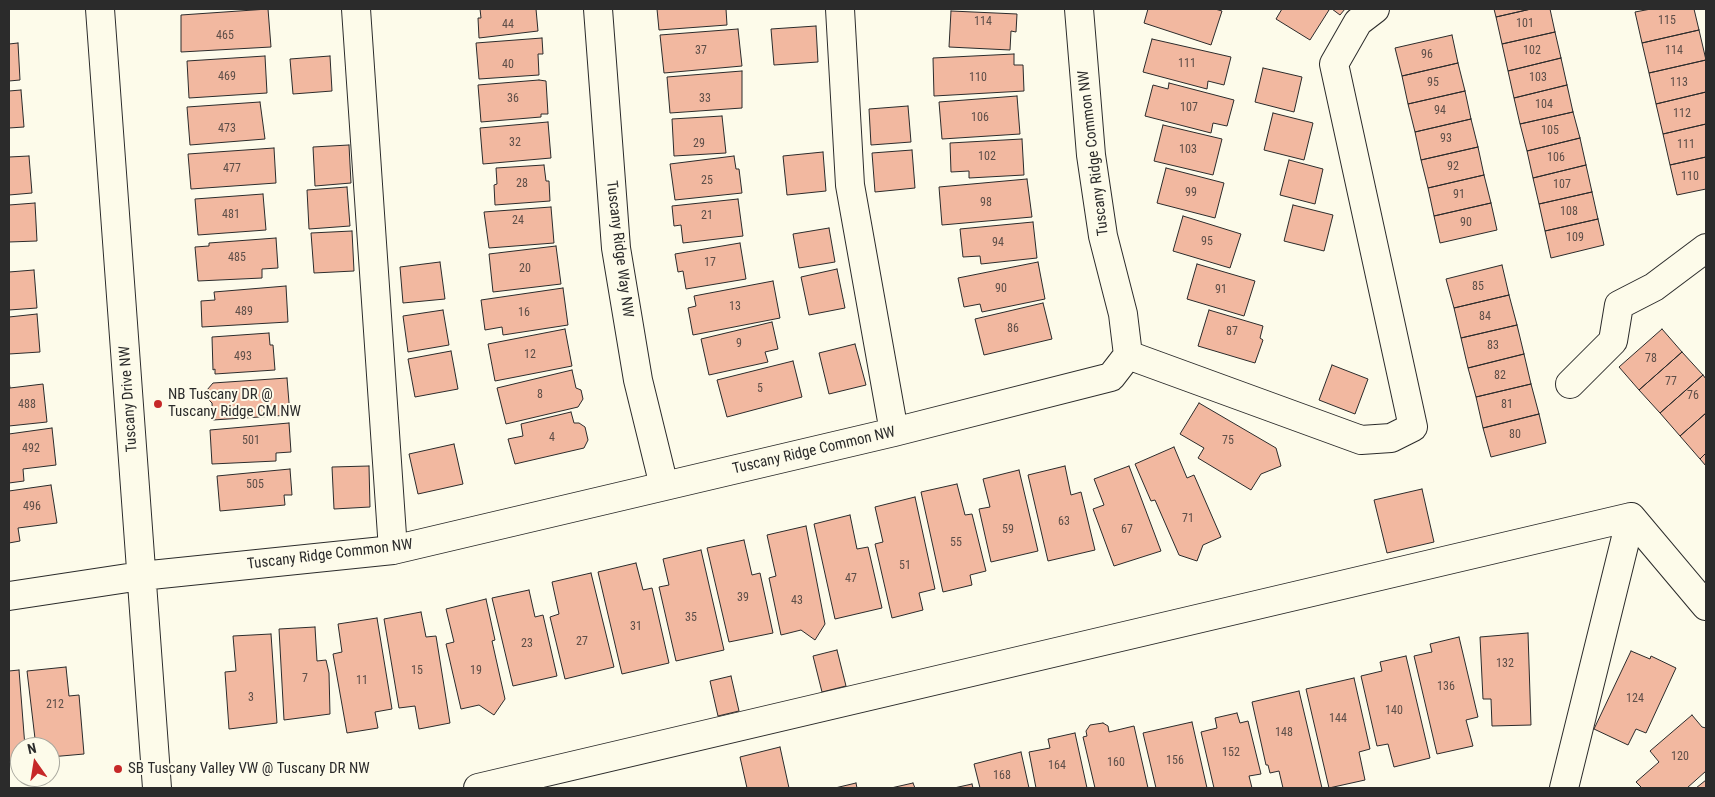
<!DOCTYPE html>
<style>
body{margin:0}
#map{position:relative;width:1715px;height:797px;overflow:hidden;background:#fdfbea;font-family:"Roboto Condensed",sans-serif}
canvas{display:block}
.frame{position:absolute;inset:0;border:10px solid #2b2b2b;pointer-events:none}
.north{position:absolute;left:10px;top:737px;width:50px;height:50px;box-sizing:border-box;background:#fdfbea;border:1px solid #a9a89e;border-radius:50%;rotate:347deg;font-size:14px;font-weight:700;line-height:20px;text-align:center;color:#2b2b2b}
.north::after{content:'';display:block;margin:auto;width:18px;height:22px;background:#c62828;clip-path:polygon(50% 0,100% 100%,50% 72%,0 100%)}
</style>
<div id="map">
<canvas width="1715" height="797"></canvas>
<div class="frame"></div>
<div class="north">N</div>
</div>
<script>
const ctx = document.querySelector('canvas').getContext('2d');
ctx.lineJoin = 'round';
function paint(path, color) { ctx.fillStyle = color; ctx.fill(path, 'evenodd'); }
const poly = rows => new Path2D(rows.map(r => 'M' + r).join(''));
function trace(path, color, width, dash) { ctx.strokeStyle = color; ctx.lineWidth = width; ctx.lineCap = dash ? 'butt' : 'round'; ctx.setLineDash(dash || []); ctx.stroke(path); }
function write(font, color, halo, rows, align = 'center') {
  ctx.font = font + ' "Roboto Condensed",sans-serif'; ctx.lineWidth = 4; ctx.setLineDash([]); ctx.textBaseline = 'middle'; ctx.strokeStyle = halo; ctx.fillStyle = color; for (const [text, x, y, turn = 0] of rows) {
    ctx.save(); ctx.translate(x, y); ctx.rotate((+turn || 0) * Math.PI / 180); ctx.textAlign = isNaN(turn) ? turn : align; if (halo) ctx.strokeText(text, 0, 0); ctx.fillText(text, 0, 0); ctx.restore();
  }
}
const building = poly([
 [268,9,271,47,181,52,181,15,268,9],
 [480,9,536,9,538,31,479,38,478,18,481,18,480,9],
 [657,9,726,9,727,25,659,30,657,9],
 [1148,9,1215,9,1222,11,1211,45,1144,23,1148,9],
 [1282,9,1327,9,1329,10,1310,40,1276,19,1282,9],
 [1332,9,1345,9,1340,15,1332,9],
 [1494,9,1531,9,1496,17,1494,9],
 [1531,9,1550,9,1555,32,1502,44,1496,17,1531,9],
 [1651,9,1694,9,1699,30,1642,43,1635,12,1651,9],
 [951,11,1017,14,1016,32,1011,31,1010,50,949,47,951,11],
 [816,26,818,62,774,65,771,29,816,26],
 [738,29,742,66,664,73,660,35,738,29],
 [1699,30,1706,60,1649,73,1642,43,1699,30],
 [1555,32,1561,58,1508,71,1502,44,1555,32],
 [1452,35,1458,63,1402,76,1395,48,1452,35],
 [542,38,543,54,538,54,539,75,479,79,476,43,542,38],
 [1152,39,1231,57,1224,85,1208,81,1207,89,1143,72,1152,39],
 [18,43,20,80,9,81,9,44,18,43],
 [1014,54,1014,65,1023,65,1024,91,934,96,933,58,1014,54],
 [265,56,267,93,189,98,187,61,265,56],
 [330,56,332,91,293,94,290,59,330,56],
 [1561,58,1567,85,1514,98,1508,71,1561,58],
 [1706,60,1706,92,1656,104,1649,73,1706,60],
 [1458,63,1465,91,1408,104,1402,76,1458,63],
 [1263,68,1302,77,1294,112,1255,102,1263,68],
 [742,71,742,108,670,113,667,77,742,71],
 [539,80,546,81,548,114,541,114,541,117,481,122,478,85,539,80],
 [1169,83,1234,100,1227,126,1213,123,1211,133,1145,116,1153,85,1168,89,1169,83],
 [1567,85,1573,112,1520,124,1514,98,1567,85],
 [21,90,24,127,9,128,9,91,21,90],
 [1465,91,1471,119,1415,132,1408,104,1465,91],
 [1706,92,1706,124,1663,134,1656,104,1706,92],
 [1017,96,1020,134,942,139,939,102,1017,96],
 [260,102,265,139,190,145,187,107,260,102],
 [908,106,911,142,871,145,869,109,908,106],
 [1573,112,1580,138,1527,151,1520,124,1573,112],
 [1273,113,1313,123,1304,160,1264,150,1273,113],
 [722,116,726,153,674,156,672,119,722,116],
 [1471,119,1478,147,1421,160,1415,132,1471,119],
 [548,122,551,158,483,164,480,128,548,122],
 [1706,124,1706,157,1670,165,1663,134,1706,124],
 [1163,125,1222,139,1213,175,1154,161,1163,125],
 [1580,138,1586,165,1533,178,1527,151,1580,138],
 [1022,139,1024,175,969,178,969,171,951,172,950,143,1022,139],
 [349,145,351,183,315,186,313,147,349,145],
 [1478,147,1484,175,1428,188,1421,160,1478,147],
 [274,148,276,183,191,189,188,154,274,148],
 [912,150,915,188,875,192,872,153,912,150],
 [823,152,826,191,787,195,783,156,823,152],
 [29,156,32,193,9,195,9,157,29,156],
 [734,156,736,169,739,169,742,193,675,200,670,164,734,156],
 [1706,157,1706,189,1677,195,1670,165,1706,157],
 [1289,160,1323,169,1315,204,1280,195,1289,160],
 [544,165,546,181,549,181,550,201,495,205,494,185,497,184,496,168,544,165],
 [1586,165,1592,192,1539,204,1533,178,1586,165],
 [1166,168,1224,183,1215,218,1157,203,1166,168],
 [1484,175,1491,203,1434,216,1428,188,1484,175],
 [1027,179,1032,217,942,225,939,187,1027,179],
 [347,187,350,226,309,229,307,190,347,187],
 [1592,192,1598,219,1545,231,1539,204,1592,192],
 [263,194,266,230,198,235,195,199,263,194],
 [738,199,743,236,683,243,681,225,674,226,672,206,738,199],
 [35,203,37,241,9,242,9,205,35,203],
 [1491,203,1497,230,1440,243,1434,216,1491,203],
 [1293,205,1333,215,1324,251,1284,241,1293,205],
 [551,207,554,243,489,248,484,212,551,207],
 [1183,216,1241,234,1230,268,1173,251,1183,216],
 [1598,219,1604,245,1551,258,1545,231,1598,219],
 [1033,222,1037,258,981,264,980,256,963,257,960,229,1033,222],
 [829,228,835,262,799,268,793,234,829,228],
 [352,231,354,271,314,273,311,233,352,231],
 [276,238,278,268,262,269,262,278,198,281,195,247,209,246,209,243,276,238],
 [740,243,746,279,686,289,683,271,678,272,675,254,740,243],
 [556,246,561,284,493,292,489,254,556,246],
 [440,262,445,299,403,303,400,267,440,262],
 [1038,262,1045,299,982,312,980,304,964,307,958,278,1038,262],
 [1197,264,1255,281,1244,316,1187,299,1197,264],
 [1502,265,1509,295,1454,308,1446,279,1502,265],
 [837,269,845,308,809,315,801,277,837,269],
 [34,270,37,308,9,310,9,272,34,270],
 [773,281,780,318,693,335,688,308,696,306,694,296,773,281],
 [286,286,288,322,202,327,201,301,215,300,214,292,286,286],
 [563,288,568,325,503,335,502,327,485,330,481,300,563,288],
 [1509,295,1517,325,1461,338,1454,308,1509,295],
 [1043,303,1052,339,984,355,975,319,1043,303],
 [443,310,449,345,408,352,403,316,443,310],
 [1209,310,1263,326,1260,338,1263,340,1255,363,1198,346,1209,310],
 [37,314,40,352,9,354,9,317,37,314],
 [772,322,778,349,765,352,768,362,709,375,701,339,772,322],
 [1517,325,1524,354,1468,368,1461,338,1517,325],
 [565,329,572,366,495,381,488,344,565,329],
 [1662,329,1682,352,1639,390,1619,367,1662,329],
 [269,333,270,345,273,345,275,370,215,374,215,369,213,370,212,337,269,333],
 [855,344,866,385,829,394,819,353,855,344],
 [451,351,458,389,415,397,408,359,451,351],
 [1682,352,1703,375,1660,413,1639,390,1682,352],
 [1524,354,1531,384,1476,397,1468,368,1524,354],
 [793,361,802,397,727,417,717,380,793,361],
 [1332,365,1368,379,1355,414,1319,400,1332,365],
 [572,370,576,388,581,390,583,399,578,407,506,424,497,388,572,370],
 [1703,375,1706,379,1706,413,1680,436,1660,413,1703,375],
 [287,378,290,415,213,420,212,403,208,399,207,390,213,383,287,378],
 [9,381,10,388,43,384,47,422,9,426,9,381],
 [1531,384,1539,414,1483,428,1476,397,1531,384],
 [1199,403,1276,448,1281,466,1261,474,1251,490,1198,458,1204,448,1180,434,1199,403],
 [571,412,574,423,579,423,585,427,588,440,584,448,515,464,508,439,523,436,521,424,571,412],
 [1706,413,1706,453,1700,459,1680,436,1706,413],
 [1539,414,1546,443,1491,457,1483,428,1539,414],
 [289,423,291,452,276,453,276,461,212,464,210,430,289,423],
 [52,428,56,465,23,469,24,481,9,483,9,434,52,428],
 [454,444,463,484,418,494,409,454,454,444],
 [1174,447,1187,478,1194,475,1221,537,1203,545,1197,561,1179,555,1155,500,1151,501,1135,464,1174,447],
 [1706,453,1706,466,1700,459,1706,453],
 [369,466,370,507,334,509,332,467,369,466],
 [1065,466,1071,495,1081,492,1095,550,1048,561,1028,475,1065,466],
 [1129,466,1161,551,1114,566,1093,509,1104,505,1094,479,1129,466],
 [290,469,292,495,284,495,285,505,220,511,217,476,290,469],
 [1019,470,1038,551,991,562,979,509,990,507,983,479,1019,470],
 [957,484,965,515,972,514,986,571,970,575,972,585,943,592,921,492,957,484],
 [51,485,57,523,18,528,20,541,9,543,9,491,51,485],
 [1422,489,1434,542,1387,553,1374,500,1422,489],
 [915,497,935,589,919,593,923,610,892,618,875,544,883,542,875,507,915,497],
 [850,515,857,549,868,547,882,608,835,619,814,524,850,515],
 [806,526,825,624,815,640,801,630,781,635,769,578,776,576,767,535,806,526],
 [744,540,752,575,760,573,773,633,729,642,707,548,744,540],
 [701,550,724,650,676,661,659,587,669,585,663,559,701,550],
 [636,563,643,590,652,588,669,663,622,674,598,572,636,563],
 [591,573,614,667,565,679,550,617,559,614,552,582,591,573],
 [529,590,535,617,543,615,557,676,513,686,492,598,529,590],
 [486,599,495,640,492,641,505,699,494,715,479,705,461,709,446,644,454,642,446,609,486,599],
 [421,612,426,637,436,636,450,723,419,729,415,706,399,708,384,619,421,612],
 [377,618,392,709,375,712,378,728,347,733,333,654,342,652,338,624,377,618],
 [315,627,317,661,326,660,329,673,330,714,284,720,279,629,315,627],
 [1528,633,1531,725,1492,726,1491,699,1483,699,1480,637,1528,633],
 [271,634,277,723,229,729,225,672,236,671,233,636,271,634],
 [1459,637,1478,717,1466,720,1473,746,1437,754,1414,656,1432,652,1430,644,1459,637],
 [837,650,846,686,822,692,813,656,837,650],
 [1631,651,1650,659,1651,656,1676,668,1646,733,1636,729,1628,745,1594,729,1631,651],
 [1406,656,1430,758,1394,767,1388,744,1377,746,1361,676,1382,671,1380,662,1406,656],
 [66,667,69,696,79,695,84,754,50,757,50,747,36,747,27,671,66,667],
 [19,670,25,747,20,747,20,760,9,761,9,671,19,670],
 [731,676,739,711,718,716,710,681,731,676],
 [1354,678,1370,749,1359,752,1365,780,1329,788,1306,689,1354,678],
 [1299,691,1322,788,1283,788,1279,771,1270,773,1268,765,1266,765,1252,702,1299,691],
 [1237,713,1240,723,1248,721,1261,774,1249,776,1252,788,1214,788,1201,732,1217,728,1215,718,1237,713],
 [1692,715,1702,727,1706,728,1706,771,1687,788,1642,788,1636,782,1659,762,1650,751,1692,715],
 [1192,722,1207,788,1156,788,1143,733,1192,722],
 [1103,723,1108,726,1109,732,1134,726,1148,788,1095,788,1083,737,1087,736,1086,731,1090,725,1103,723],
 [1075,733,1087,788,1036,788,1029,752,1050,748,1048,739,1075,733],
 [780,747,789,788,747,788,740,757,780,747],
 [1021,752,1029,788,980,788,974,764,1021,752],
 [1706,780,1706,788,1696,788,1706,780],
 [856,783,857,788,835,788,856,783],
 [913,783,915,788,891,788,913,783],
 [972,784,973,788,954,788,972,784]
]);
paint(building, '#f2b8a0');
trace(building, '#2b2b2b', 1);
const minor = poly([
 [100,9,157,788],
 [356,9,393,550],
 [598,9,616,248,638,380,664,486],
 [840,9,850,185,894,432],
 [1128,355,1361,440,1391,438,1413,427,1334,64,1358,22,1375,9],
 [1570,384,1613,341,1619,305,1654,287,1706,248],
 [9,596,141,576,393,550,894,432,1111,377,1128,355,1123,314,1103,236,1091,155,1079,9],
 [478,788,1631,517,1706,606],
 [1564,788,1631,517]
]);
trace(minor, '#2b2b2b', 30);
trace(minor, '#fdfbea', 28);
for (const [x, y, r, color] of [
 [158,404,5,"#c62828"],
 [118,769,5,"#c62828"]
]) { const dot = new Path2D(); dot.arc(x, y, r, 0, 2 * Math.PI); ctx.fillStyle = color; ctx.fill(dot); trace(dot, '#fdfbea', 2); }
write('12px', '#5d4e48', null, [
 ["115",1667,21],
 ["114",983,22],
 ["101",1525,24],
 ["44",508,25],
 ["465",225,36],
 ["37",701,51],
 ["102",1532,51],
 ["114",1674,51],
 ["96",1427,55],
 ["111",1187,64],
 ["40",508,65],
 ["469",227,77],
 ["110",978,78],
 ["103",1538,78],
 ["95",1433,83],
 ["113",1679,83],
 ["36",513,99],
 ["33",705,99],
 ["104",1544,105],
 ["107",1189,108],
 ["94",1440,111],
 ["112",1682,114],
 ["106",980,118],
 ["473",227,129],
 ["105",1550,131],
 ["93",1446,139],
 ["32",515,143],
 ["29",699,144],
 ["111",1686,145],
 ["103",1188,150],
 ["102",987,157],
 ["106",1556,158],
 ["92",1453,167],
 ["477",232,169],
 ["110",1690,177],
 ["25",707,181],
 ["28",522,184],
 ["107",1562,185],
 ["99",1191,193],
 ["91",1459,195],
 ["98",986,203],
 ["108",1569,212],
 ["481",231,215],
 ["21",707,216],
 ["24",518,221],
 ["90",1466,223],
 ["109",1575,238],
 ["95",1207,242],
 ["94",998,243],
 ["485",237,258],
 ["17",710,263],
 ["20",525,269],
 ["85",1478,287],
 ["90",1001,289],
 ["91",1221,290],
 ["13",735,307],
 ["489",244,312],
 ["16",524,313],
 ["84",1485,317],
 ["86",1013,329],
 ["87",1232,332],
 ["9",739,344],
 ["83",1493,346],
 ["12",530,355],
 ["493",243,357],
 ["78",1651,359],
 ["82",1500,376],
 ["77",1671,382],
 ["5",760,389],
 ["8",540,395],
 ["76",1693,396],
 ["488",27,405],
 ["81",1507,405],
 ["80",1515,435],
 ["4",552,438],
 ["501",251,441],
 ["75",1228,441],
 ["492",31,449],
 ["505",255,485],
 ["496",32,507],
 ["71",1188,519],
 ["63",1064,522],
 ["59",1008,530],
 ["67",1127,530],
 ["55",956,543],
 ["51",905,566],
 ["47",851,579],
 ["39",743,598],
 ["43",797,601],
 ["35",691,618],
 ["31",636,627],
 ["27",582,642],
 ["23",527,644],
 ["132",1505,664],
 ["15",417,671],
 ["19",476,671],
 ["7",305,679],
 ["11",362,681],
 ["136",1446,687],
 ["3",251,698],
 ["124",1635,699],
 ["212",55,705],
 ["140",1394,711],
 ["144",1338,719],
 ["148",1284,733],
 ["152",1231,753],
 ["120",1680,757],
 ["156",1175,761],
 ["160",1116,763],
 ["164",1057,766],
 ["168",1002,776]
]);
write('15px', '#2b2b2b', '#fdfbea', [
 ["Tuscany Ridge Common NW",1094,153,-97],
 ["Tuscany Ridge Way NW",619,249,83],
 ["Tuscany Drive NW",129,399,-94],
 ["Tuscany Ridge Common NW",814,451,-13],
 ["Tuscany Ridge Common NW",330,555,-7]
]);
write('15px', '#2b2b2b', '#fdfbea', [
 ["NB Tuscany DR @",168,395],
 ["Tuscany Ridge CM NW",168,412],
 ["SB Tuscany Valley VW @ Tuscany DR NW",128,769]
], 'left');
</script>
